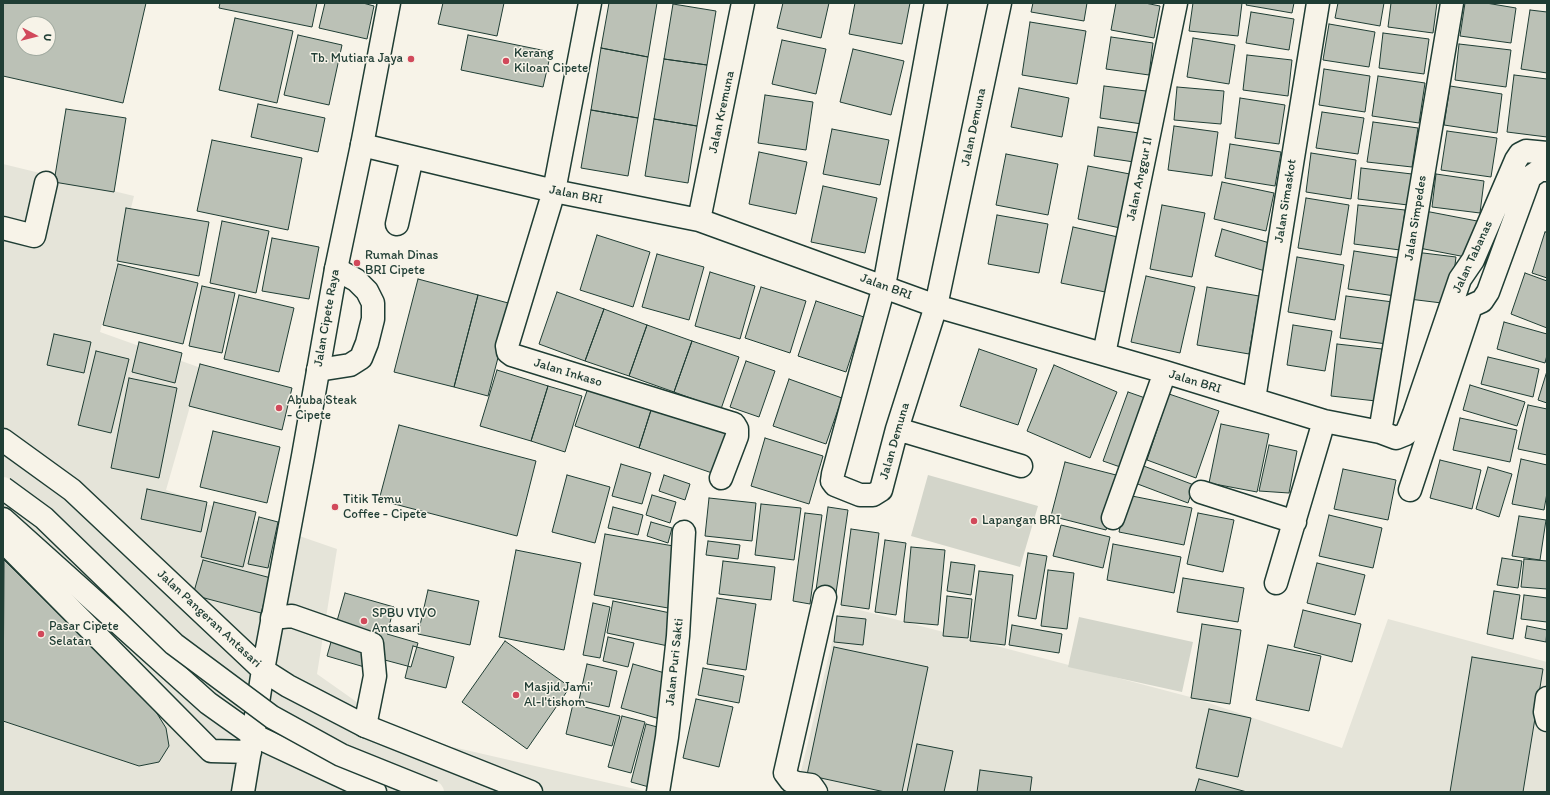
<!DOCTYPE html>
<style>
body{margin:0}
#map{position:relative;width:1550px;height:795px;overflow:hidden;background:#f7f3e8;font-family:Itim,sans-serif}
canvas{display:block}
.frame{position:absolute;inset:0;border:4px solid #1f3d34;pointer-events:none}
.north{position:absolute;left:16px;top:16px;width:40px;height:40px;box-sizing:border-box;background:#f7f3e8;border:1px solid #a1aaa0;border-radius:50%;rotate:97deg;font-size:11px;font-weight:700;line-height:16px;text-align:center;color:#1f3d34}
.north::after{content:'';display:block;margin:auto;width:14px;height:18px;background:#d1495b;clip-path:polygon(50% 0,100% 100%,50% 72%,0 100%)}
</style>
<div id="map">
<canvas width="1550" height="795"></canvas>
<div class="frame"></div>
<div class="north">U</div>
</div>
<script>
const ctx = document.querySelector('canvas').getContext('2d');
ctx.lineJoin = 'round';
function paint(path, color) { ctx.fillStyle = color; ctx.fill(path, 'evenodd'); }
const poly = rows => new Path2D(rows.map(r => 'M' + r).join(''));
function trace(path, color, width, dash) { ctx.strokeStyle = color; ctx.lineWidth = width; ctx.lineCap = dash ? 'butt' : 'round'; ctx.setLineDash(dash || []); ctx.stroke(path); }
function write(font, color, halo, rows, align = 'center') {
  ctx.font = font + ' Itim,sans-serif'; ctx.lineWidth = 3; ctx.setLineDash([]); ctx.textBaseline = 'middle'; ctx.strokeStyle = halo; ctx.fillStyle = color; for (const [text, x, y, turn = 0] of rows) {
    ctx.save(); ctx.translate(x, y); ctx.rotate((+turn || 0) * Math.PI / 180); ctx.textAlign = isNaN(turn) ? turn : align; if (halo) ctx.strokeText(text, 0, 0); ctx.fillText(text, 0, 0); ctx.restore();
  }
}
paint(poly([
 [3,164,134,196,100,332,201,368,166,490,337,549,317,674,405,736,648,792,3,792],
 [841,605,1194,698,1342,748,1388,619,1547,662,1547,792,796,792]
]), '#e5e4d9');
paint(poly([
 [928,475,1038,506,1020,567,911,536],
 [1079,617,1193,642,1182,692,1068,667]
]), '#d3d5ca');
const building = poly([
 [3,3,146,3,123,103,3,76,3,3],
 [24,24,48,24,48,48,24,48,24,24],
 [220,3,317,3,312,27,219,8,220,3],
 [325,3,363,3,374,6,367,39,319,28,325,3],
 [443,3,504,3,497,36,438,24,443,3],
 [609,3,657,3,648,57,601,48,609,3],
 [783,3,829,3,821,38,777,28,783,3],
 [855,3,910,3,902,44,849,34,855,3],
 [1033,3,1087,3,1084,21,1031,12,1033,3],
 [1116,3,1145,3,1160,6,1154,38,1111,30,1116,3],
 [1193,3,1242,3,1238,36,1189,31,1193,3],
 [1247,3,1294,3,1292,13,1246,5,1247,3],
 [1338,3,1384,3,1380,26,1335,18,1338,3],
 [1391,3,1437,3,1433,33,1388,27,1391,3],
 [1465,3,1486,3,1516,8,1511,43,1460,36,1465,3],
 [673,4,716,11,707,65,664,59,673,4],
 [1530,10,1547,12,1547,73,1521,69,1530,10],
 [1251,12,1294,19,1289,50,1246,43,1251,12],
 [235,18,293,31,277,103,219,90,235,18],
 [1030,22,1086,31,1077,84,1022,75,1030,22],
 [1329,24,1375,32,1369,67,1323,60,1329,24],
 [1383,33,1429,39,1424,74,1379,68,1383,33],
 [298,35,342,45,329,105,284,95,298,35],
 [468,35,551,52,543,87,461,70,468,35],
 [1111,37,1153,43,1149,75,1106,69,1111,37],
 [1193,38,1235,45,1229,84,1187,77,1193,38],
 [782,40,826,49,816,94,772,84,782,40],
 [1459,44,1511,50,1506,87,1455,80,1459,44],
 [601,48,648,57,638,118,591,110,601,48],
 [853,49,904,61,891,115,840,102,853,49],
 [1247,55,1292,60,1288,96,1243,90,1247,55],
 [664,59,707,65,697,126,654,119,664,59],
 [1324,69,1370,76,1365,112,1319,105,1324,69],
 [1514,75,1547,79,1547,137,1507,132,1514,75],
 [1378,76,1425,83,1419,123,1372,116,1378,76],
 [1104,86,1146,91,1142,124,1100,118,1104,86],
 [1450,86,1502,94,1497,133,1444,125,1450,86],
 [1177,87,1224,91,1221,124,1174,120,1177,87],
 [1019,88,1069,98,1062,137,1011,127,1019,88],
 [765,95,813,102,806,150,758,143,765,95],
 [1240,98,1285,105,1279,144,1235,138,1240,98],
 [258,104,325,118,318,152,251,137,258,104],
 [66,109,126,118,114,192,54,182,66,109],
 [591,110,638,118,628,176,581,168,591,110],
 [1322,112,1364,118,1358,154,1316,148,1322,112],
 [654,119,697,126,688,183,645,176,654,119],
 [1373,122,1418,128,1412,167,1367,162,1373,122],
 [1174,126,1218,132,1212,176,1168,170,1174,126],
 [1098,127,1139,133,1134,162,1094,156,1098,127],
 [832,129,889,140,880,185,823,174,832,129],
 [1447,131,1497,138,1491,177,1441,170,1447,131],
 [212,140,302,158,288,230,197,211,212,140],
 [1230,144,1281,152,1275,186,1225,178,1230,144],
 [759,152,807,162,796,214,749,204,759,152],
 [1311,153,1356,160,1351,199,1306,192,1311,153],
 [1006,154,1058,164,1048,215,996,205,1006,154],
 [1088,166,1135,175,1125,229,1078,219,1088,166],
 [1361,168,1412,174,1408,205,1358,199,1361,168],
 [1436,174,1484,181,1480,213,1432,207,1436,174],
 [1222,182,1274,193,1266,231,1214,219,1222,182],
 [823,186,877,198,865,253,811,242,823,186],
 [1306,198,1349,205,1341,255,1298,248,1306,198],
 [1162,205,1205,213,1192,277,1150,269,1162,205],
 [1358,205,1405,210,1400,250,1354,244,1358,205],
 [126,208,209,222,199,276,117,261,126,208],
 [1425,211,1477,221,1471,258,1419,248,1425,211],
 [997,215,1048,224,1039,273,988,264,997,215],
 [222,221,269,231,256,293,210,283,222,221],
 [1073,227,1127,239,1115,294,1061,283,1073,227],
 [1222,229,1273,244,1265,271,1215,256,1222,229],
 [1545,232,1547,232,1547,278,1532,273,1545,232],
 [597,235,650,252,633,307,580,290,597,235],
 [272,238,319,247,309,299,262,291,272,238],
 [1354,251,1400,258,1395,296,1348,289,1354,251],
 [1415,252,1456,257,1450,304,1409,299,1415,252],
 [657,254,704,267,689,320,642,307,657,254],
 [1297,257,1344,265,1335,320,1288,312,1297,257],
 [118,264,198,283,183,344,103,325,118,264],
 [710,272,755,286,740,339,695,326,710,272],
 [1525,273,1547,281,1547,328,1511,314,1525,273],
 [1146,276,1195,287,1180,353,1131,342,1146,276],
 [418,279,478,295,454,387,394,372,418,279],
 [202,286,235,293,222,353,189,346,202,286],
 [761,287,806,301,790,353,745,338,761,287],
 [1207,287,1259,296,1249,354,1197,345,1207,287],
 [557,292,604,309,585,361,539,344,557,292],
 [239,295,294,308,279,372,224,359,239,295],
 [478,295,512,304,488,396,454,387,478,295],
 [1346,296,1393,302,1387,344,1340,338,1346,296],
 [816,301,864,317,846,372,798,356,816,301],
 [604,309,647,325,629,376,585,361,604,309],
 [1504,322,1547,334,1547,355,1545,363,1497,349,1504,322],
 [647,325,692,341,674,392,629,376,647,325],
 [1293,325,1332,331,1325,371,1287,365,1293,325],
 [54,334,91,342,84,373,47,365,54,334],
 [692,341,739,357,721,409,674,392,692,341],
 [139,342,182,353,175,383,132,372,139,342],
 [1337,344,1382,349,1376,401,1331,396,1337,344],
 [979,349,1037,369,1018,425,960,406,979,349],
 [96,351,129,359,111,433,78,425,96,351],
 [1488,357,1539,369,1533,397,1481,384,1488,357],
 [746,361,775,371,759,417,730,407,746,361],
 [200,364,292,388,282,430,189,406,200,364],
 [1054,365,1117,392,1090,458,1027,431,1054,365],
 [497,370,548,386,531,441,480,426,497,370],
 [1547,371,1547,403,1538,400,1547,371],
 [129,378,177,388,159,478,111,468,129,378],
 [789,379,842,398,826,444,773,426,789,379],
 [589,385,652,407,639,448,575,426,589,385],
 [1470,385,1525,402,1517,426,1463,410,1470,385],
 [548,386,582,396,565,452,531,441,548,386],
 [1128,392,1151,400,1126,469,1103,461,1128,392],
 [1169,394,1219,411,1196,478,1147,460,1169,394],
 [1528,405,1547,409,1547,455,1518,449,1528,405],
 [652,407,732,434,718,475,639,448,652,407],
 [1460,418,1517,430,1510,462,1453,450,1460,418],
 [1221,424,1269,434,1257,492,1209,483,1221,424],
 [399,425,536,461,517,536,379,500,399,425],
 [213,431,280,447,267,503,200,487,213,431],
 [765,438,823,456,809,504,751,486,765,438],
 [1269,445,1297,451,1289,493,1259,491,1269,445],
 [1521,459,1547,465,1547,493,1544,510,1512,504,1521,459],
 [1440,460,1481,470,1472,509,1430,498,1440,460],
 [1065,462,1120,476,1106,530,1051,516,1065,462],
 [621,464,651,473,642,504,612,496,621,464],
 [1141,465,1194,485,1188,503,1135,483,1141,465],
 [1488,467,1512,474,1499,517,1476,509,1488,467],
 [1343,469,1396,480,1388,520,1334,509,1343,469],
 [567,475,610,487,595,543,552,532,567,475],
 [664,475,690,484,685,500,659,491,664,475],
 [147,489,207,502,201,532,141,519,147,489],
 [652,495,676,502,670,523,646,515,652,495],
 [1127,495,1192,508,1184,545,1119,532,1127,495],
 [709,498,756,503,752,541,705,536,709,498],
 [214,502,256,512,243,567,201,557,214,502],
 [761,504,801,508,794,560,755,555,761,504],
 [613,507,643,515,638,535,608,528,613,507],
 [828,507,848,510,836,593,816,590,828,507],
 [805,513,822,515,810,604,793,601,805,513],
 [1198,513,1234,520,1223,572,1187,564,1198,513],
 [1329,515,1382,528,1373,568,1319,556,1329,515],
 [1519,516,1546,520,1540,560,1512,556,1519,516],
 [259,517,278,522,268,568,248,564,259,517],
 [651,522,672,528,668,543,647,536,651,522],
 [1061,525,1110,537,1103,568,1053,556,1061,525],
 [851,529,879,533,869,609,841,605,851,529],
 [605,534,679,547,668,608,594,595,605,534],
 [885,540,906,543,896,615,875,612,885,540],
 [708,541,740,545,738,559,706,555,708,541],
 [1113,544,1181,557,1174,593,1107,580,1113,544],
 [911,547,945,550,938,625,904,622,911,547],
 [516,550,581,563,564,650,499,637,516,550],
 [1028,553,1047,556,1036,619,1018,616,1028,553],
 [1502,558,1522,561,1518,588,1497,585,1502,558],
 [1524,559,1547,561,1547,589,1521,587,1524,559],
 [4,560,153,707,166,728,169,746,159,762,139,766,3,721,4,560],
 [203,560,271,578,261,613,193,595,203,560],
 [723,561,775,567,771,600,719,594,723,561],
 [951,562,975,565,971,595,947,591,951,562],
 [1317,563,1365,575,1355,615,1307,603,1317,563],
 [1048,570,1074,573,1067,629,1041,626,1048,570],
 [979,571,1013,575,1005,645,970,641,979,571],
 [1183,578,1244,588,1238,622,1177,612,1183,578],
 [428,590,479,601,470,645,418,634,428,590],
 [1494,591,1520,595,1513,639,1487,634,1494,591],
 [345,593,394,607,387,634,418,643,411,667,381,659,378,671,327,656,345,593],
 [1524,595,1547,598,1547,622,1521,619,1524,595],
 [947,596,972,599,968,638,943,636,947,596],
 [717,598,756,604,746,670,707,664,717,598],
 [613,601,675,614,668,646,607,633,613,601],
 [593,603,610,607,600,658,583,655,593,603],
 [1303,610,1361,624,1352,662,1294,647,1303,610],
 [837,616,866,619,863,645,834,642,837,616],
 [1202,624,1241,630,1230,704,1191,698,1202,624],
 [1012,625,1062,634,1059,653,1009,645,1012,625],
 [1527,626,1547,630,1546,642,1525,638,1527,626],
 [608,637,634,643,628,667,603,661,608,637],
 [505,641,570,687,527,749,462,702,505,641],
 [1268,645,1321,656,1309,711,1256,700,1268,645],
 [413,646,454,657,446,688,405,678,413,646],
 [834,647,928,667,902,792,885,792,807,775,834,647],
 [1472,657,1543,669,1523,792,1450,792,1472,657],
 [587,664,617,671,609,707,579,700,587,664],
 [633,664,672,675,660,719,621,708,633,664],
 [703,668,744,676,739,703,698,695,703,668],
 [696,699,733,707,719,767,683,758,696,699],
 [573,704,620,716,612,746,566,734,573,704],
 [1209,709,1251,718,1238,777,1196,768,1209,709],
 [622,716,645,722,631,773,608,767,622,716],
 [646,724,665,729,649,787,631,782,646,724],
 [917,744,953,751,944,792,907,792,917,744],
 [980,770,1032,777,1030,792,977,792,980,770],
 [1199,779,1247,792,1195,792,1199,779]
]);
paint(building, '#bbc1b6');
trace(building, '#1f3d34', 1);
const minor = poly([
 [590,3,554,191,507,346,508,352,512,355,734,424,737,429,737,436,721,478],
 [936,3,884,286,833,474,832,481,835,485,860,495,873,495,881,490,897,429,936,306,1000,3],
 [362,145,554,191,699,220,936,306,1165,372,1324,421,1380,432,1396,438,1406,434,1414,414,1460,279,1473,260,1516,160,1520,154,1526,151,1547,153],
 [699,220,743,3],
 [397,224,412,157],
 [3,228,34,236,46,183],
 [1104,354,1176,3],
 [318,370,350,365,361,358,367,343,373,319,373,303,367,291,356,280,336,269],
 [1254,399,1318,3],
 [897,429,1021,466],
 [1380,432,1452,3],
 [1410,490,1471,306,1482,301,1488,292,1530,177,1540,170,1547,170],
 [1201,492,1295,522],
 [1113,518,1165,372],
 [5,543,211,751,250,752],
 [1276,583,1324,421],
 [272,618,292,616,372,644,375,676,365,726],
 [1547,698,1545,712,1547,720],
 [243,792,252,738],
 [658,792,667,737,678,636,684,532],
 [816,792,811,785,797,783,791,781,785,773,825,597]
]);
const major = poly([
 [3,440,72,490,263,670,288,686,365,726,531,792],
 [3,519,208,703,253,735,375,792],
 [253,735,263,670,303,456,336,269,362,145,389,3]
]);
trace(minor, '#1f3d34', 25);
trace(major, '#1f3d34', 25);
trace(minor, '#f7f3e8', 22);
trace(major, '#f7f3e8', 22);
const majorBridge = poly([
 [3,488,44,518,174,644,272,717,341,755,433,792]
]);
trace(majorBridge, '#1f3d34', 25, []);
trace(majorBridge, '#f7f3e8', 22);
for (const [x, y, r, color] of [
 [411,59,4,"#d1495b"],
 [506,61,4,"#d1495b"],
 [357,263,4,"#d1495b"],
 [279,408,4,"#d1495b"],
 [335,507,4,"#d1495b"],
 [974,521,4,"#d1495b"],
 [364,621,4,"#d1495b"],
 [41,634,4,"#d1495b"],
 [516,695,4,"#d1495b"]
]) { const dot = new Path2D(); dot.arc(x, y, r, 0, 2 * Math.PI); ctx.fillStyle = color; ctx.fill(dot); trace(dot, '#f7f3e8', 1.5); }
write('13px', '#1f3d34', '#f7f3e8', [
 ["Kerang",514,54],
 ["Kiloan Cipete",514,69],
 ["Tb. Mutiara Jaya",403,59,"right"],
 ["Rumah Dinas",365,256],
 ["BRI Cipete",365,271],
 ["Abuba Steak",287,401],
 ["- Cipete",287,416],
 ["Titik Temu",343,500],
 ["Coffee - Cipete",343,515],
 ["Lapangan BRI",982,521],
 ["SPBU VIVO",372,614],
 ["Antasari",372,629],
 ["Pasar Cipete",49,627],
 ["Selatan",49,642],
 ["Masjid Jami'",524,688],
 ["Al-I'tishom",524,703]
], 'left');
write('13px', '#1f3d34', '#f7f3e8', [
 ["Jalan Kremuna",722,112,-78],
 ["Jalan Demuna",974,127,-78],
 ["Jalan Anggur II",1140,179,-78],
 ["Jalan BRI",576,195,11],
 ["Jalan Simaskot",1286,201,-81],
 ["Jalan Simpedes",1416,218,-81],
 ["Jalan Tabanas",1473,257,-65],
 ["Jalan BRI",886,287,20],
 ["Jalan Cipete Raya",327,318,-80],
 ["Jalan Inkaso",568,373,17],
 ["Jalan BRI",1195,382,17],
 ["Jalan Demuna",895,441,-74],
 ["Jalan Pangeran Antasari",209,619,43],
 ["Jalan Puri Sakti",675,662,-84]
]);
</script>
